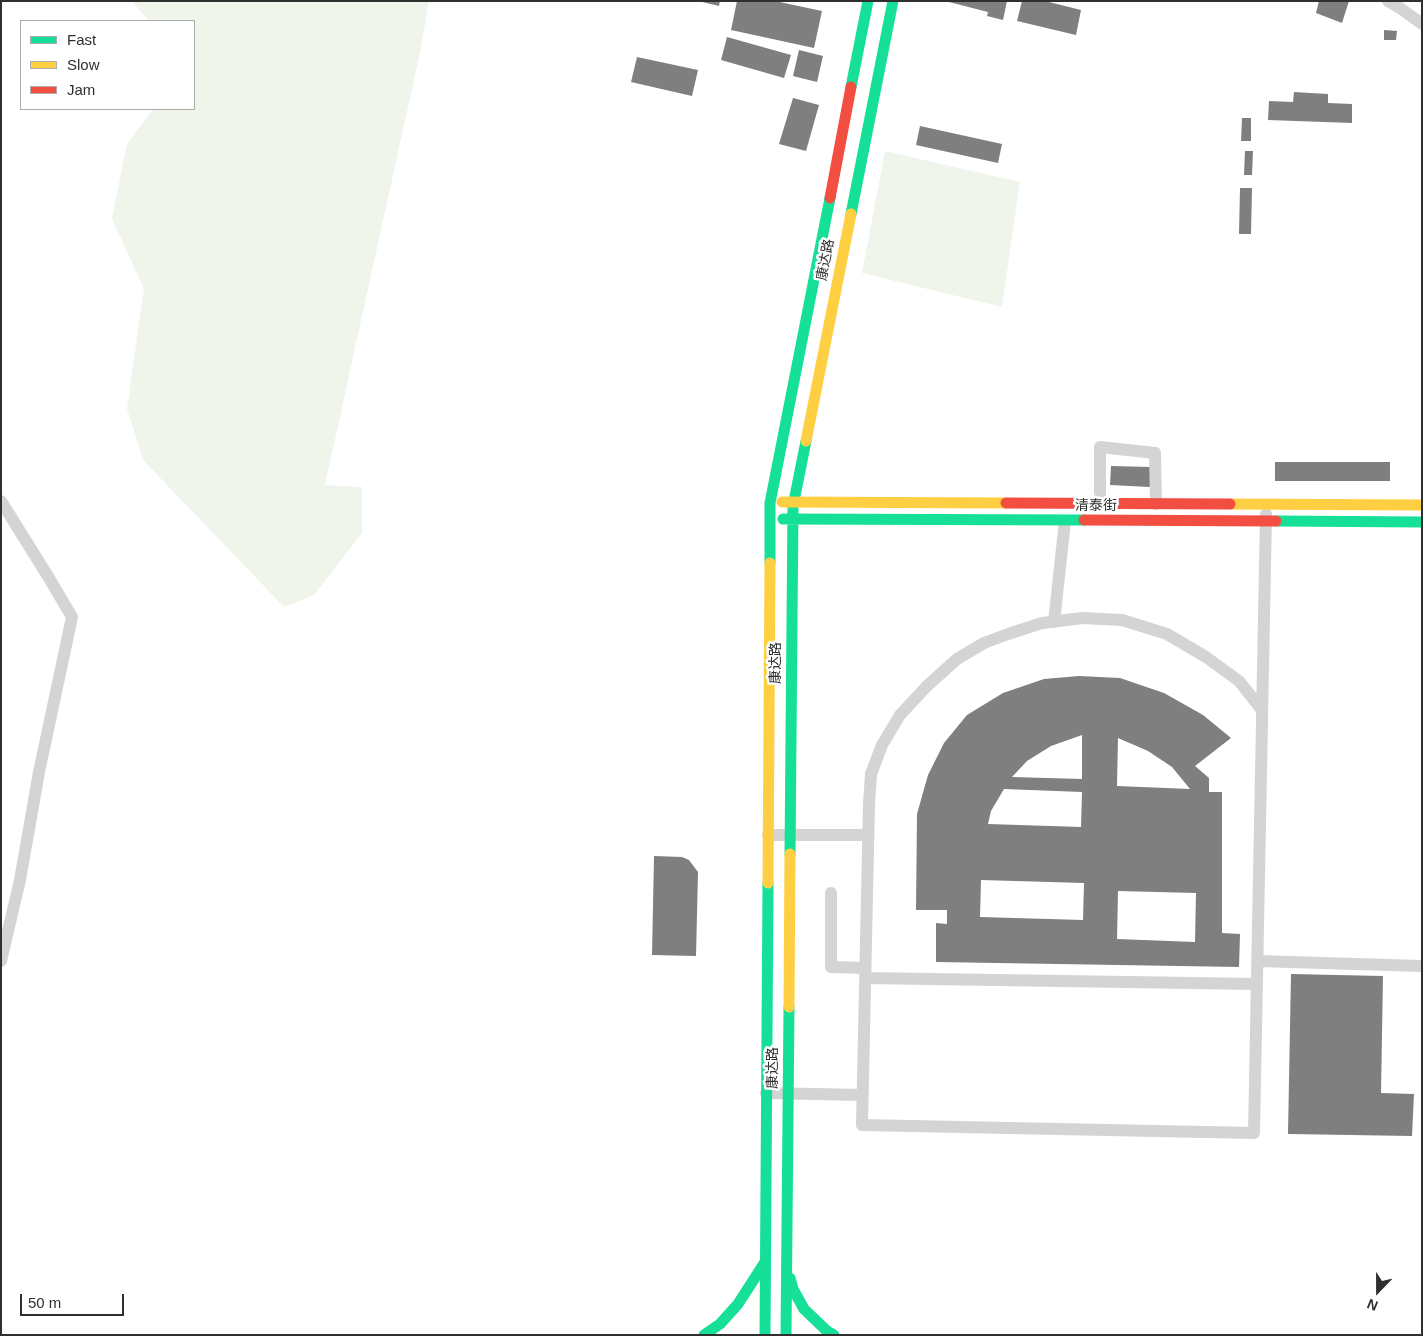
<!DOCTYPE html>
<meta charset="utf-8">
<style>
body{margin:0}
#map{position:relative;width:1423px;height:1336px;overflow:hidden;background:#fff;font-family:Helvetica,sans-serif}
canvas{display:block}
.frame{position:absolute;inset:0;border:2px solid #2f2f2f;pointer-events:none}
.legend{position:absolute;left:20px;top:20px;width:175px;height:90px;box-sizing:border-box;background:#fff;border:1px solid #acacac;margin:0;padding:6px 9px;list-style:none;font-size:15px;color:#2f2f2f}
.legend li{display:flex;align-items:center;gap:10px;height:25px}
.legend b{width:25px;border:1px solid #acacac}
.north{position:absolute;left:1353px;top:1266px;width:50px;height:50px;-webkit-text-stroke:4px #fff;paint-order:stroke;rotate:202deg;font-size:14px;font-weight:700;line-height:20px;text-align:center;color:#2f2f2f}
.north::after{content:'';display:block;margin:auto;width:18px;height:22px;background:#2f2f2f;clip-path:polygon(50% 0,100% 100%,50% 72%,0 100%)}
.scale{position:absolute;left:20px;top:1294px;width:104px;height:22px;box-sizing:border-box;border:2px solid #2f2f2f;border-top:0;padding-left:6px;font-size:15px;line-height:18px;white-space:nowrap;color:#2f2f2f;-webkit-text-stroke:4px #fff;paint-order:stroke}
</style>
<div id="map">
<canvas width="1423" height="1336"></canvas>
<div class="frame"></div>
<ul class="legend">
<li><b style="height:6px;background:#16e098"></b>Fast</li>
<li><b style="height:6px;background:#ffcf43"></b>Slow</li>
<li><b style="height:6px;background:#f24e42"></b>Jam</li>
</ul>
<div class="north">N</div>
<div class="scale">50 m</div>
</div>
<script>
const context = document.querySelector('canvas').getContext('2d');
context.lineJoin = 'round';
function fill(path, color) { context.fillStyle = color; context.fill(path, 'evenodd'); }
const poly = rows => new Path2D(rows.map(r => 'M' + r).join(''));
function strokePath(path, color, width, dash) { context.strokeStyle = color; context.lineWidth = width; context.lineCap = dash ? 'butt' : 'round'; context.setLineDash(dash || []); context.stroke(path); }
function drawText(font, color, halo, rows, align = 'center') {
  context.font = font + ' Helvetica,"Noto Sans SC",sans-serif'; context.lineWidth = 5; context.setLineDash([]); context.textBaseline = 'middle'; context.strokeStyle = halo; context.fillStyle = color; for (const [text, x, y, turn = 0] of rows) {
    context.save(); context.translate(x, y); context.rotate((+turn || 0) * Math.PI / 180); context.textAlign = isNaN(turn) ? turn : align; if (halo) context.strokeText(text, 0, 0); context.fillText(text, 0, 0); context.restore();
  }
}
const green = poly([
 [132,1,429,1,422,43,325,485,362,487,362,533,314,595,284,607,143,460,127,409,144,289,112,219,127,144,153,109,194,109,194,21,149,21],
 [885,151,1020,182,1002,307,862,273]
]);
const building = poly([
 [698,1,720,1,719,6],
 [737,1,775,1,822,11,814,48,731,30],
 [945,1,1007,1,1003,20,987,16,988,12],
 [1022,1,1045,1,1081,10,1076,35,1017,21],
 [1319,1,1349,1,1342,23,1316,13],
 [1384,30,1397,31,1396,40,1384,40],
 [727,37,791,55,784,78,721,60],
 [799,50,823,56,817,82,793,76],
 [637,57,698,70,692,96,631,82],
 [1294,92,1328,94,1328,103,1352,104,1352,123,1268,120,1269,101,1293,102],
 [793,98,819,105,806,151,779,144],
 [1242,118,1251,118,1251,141,1241,141],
 [920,126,1002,144,998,163,916,145],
 [1245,151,1253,151,1252,175,1244,175],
 [1240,188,1252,188,1251,234,1239,234],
 [1275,462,1390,462,1390,481,1275,481],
 [1111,466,1151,467,1150,487,1110,485],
 [1079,676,1120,678,1164,693,1203,715,1231,738,1195,766,1209,778,1209,792,1222,792,1222,933,1240,934,1239,967,936,962,936,923,947,924,947,910,916,910,917,814,928,775,944,743,967,715,1003,693,1044,679],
 [1082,735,1082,779,1012,777,1027,761,1051,746],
 [1118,738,1148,751,1172,767,1190,789,1117,786],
 [1004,789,1082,792,1081,827,988,824,991,811],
 [981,880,1084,883,1083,920,980,917],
 [1118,891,1196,893,1195,942,1117,939],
 [654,856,682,857,689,860,698,872,696,956,652,955],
 [1291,974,1383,976,1381,1093,1414,1094,1412,1136,1288,1134]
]);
const street = poly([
 [1388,1,1400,8,1422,24],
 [1,501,49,578,72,617,39,772,20,880,1,961],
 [1100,503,1100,447,1155,453,1156,504],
 [1054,622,1065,521],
 [1262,710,1239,681,1206,657,1167,634,1122,620,1082,618,1042,623,1008,634,984,643,957,659,927,686,900,715,882,745,871,774,869,804,862,1125,1254,1133,1266,514],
 [768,835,868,835],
 [831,893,831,967,865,968],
 [1257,961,1422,966],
 [865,978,1257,984],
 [766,1093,863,1095]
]);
const fast = poly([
 [851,87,868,1],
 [851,214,893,1],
 [783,519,1084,520],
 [1276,521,1422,522],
 [770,563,770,503,830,198],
 [790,854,793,506,806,441],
 [790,1278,793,1289,804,1309,827,1331,834,1335],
 [704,1335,720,1324,738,1304,765,1262],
 [765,1335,768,883],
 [786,1335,789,1007]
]);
const slow = poly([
 [806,441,851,214],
 [782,502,1006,503],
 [1230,504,1422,505],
 [768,883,770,563],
 [789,1007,790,854]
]);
const jam = poly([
 [830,198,851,87],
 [1006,503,1230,504],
 [1084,520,1276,521]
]);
const streetNames = [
 ["康达路",826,260,-79],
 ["清泰街",1096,506],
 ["康达路",776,663,-90],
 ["康达路",773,1068,-90]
];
fill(green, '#f0f5ec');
fill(building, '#7f7f7f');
strokePath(street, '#d4d4d4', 12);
strokePath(fast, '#16e098', 11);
strokePath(slow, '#ffcf43', 11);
strokePath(jam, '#f24e42', 11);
drawText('14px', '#2f2f2f', '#fff', streetNames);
</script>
